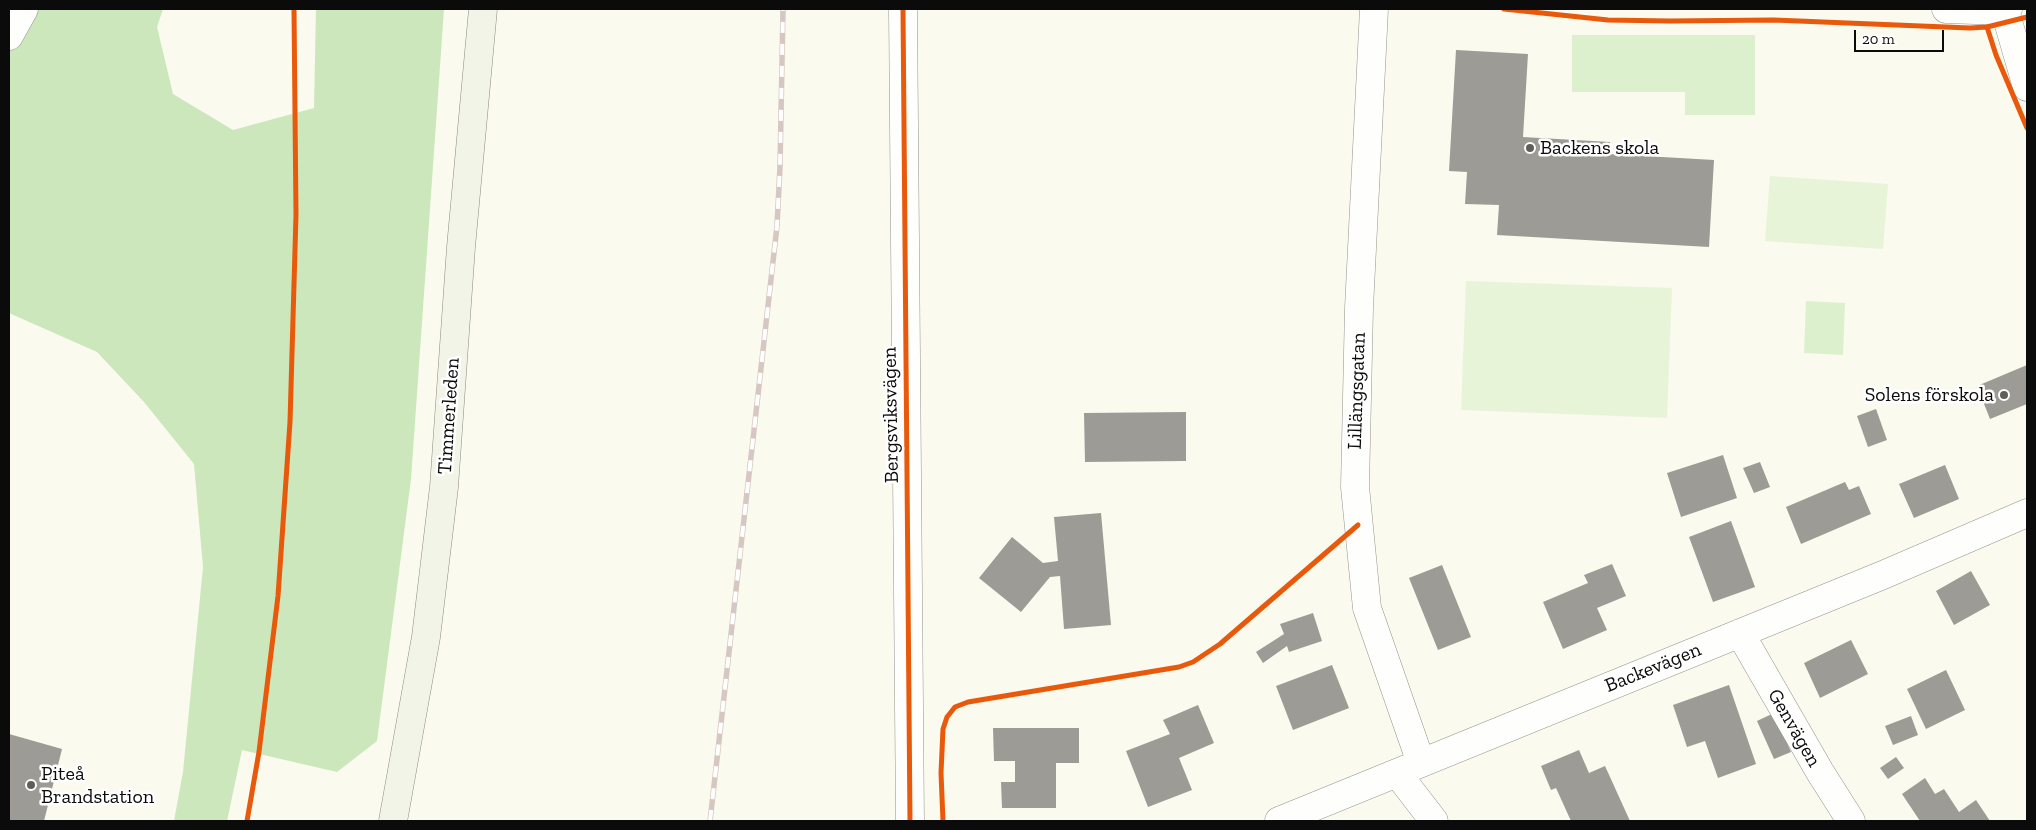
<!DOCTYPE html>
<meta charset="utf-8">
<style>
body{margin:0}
#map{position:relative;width:2036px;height:830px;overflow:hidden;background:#fafaee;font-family:"Zilla Slab",serif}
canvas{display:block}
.frame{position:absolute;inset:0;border:10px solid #0b0b0b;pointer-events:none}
.scale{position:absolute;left:1854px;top:30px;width:90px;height:22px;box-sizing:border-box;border:2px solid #0b0b0b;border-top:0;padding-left:6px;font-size:15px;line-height:18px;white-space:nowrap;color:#0b0b0b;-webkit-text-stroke:4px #fff;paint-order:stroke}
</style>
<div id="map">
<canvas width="2036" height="830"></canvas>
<div class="frame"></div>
<div class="scale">20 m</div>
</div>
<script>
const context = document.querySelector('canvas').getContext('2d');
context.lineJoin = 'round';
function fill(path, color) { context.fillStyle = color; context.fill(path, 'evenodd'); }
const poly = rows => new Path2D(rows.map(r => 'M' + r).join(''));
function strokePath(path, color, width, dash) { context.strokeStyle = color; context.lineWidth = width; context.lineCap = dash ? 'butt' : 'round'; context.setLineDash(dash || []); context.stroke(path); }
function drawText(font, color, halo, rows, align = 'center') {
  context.font = font + ' "Zilla Slab",serif'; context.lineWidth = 5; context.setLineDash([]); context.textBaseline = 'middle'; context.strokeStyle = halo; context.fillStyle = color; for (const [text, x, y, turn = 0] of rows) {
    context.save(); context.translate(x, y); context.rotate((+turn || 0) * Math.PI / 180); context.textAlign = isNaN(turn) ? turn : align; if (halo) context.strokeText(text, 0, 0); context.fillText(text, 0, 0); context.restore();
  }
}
const green = poly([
 [1572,35,1755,35,1755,115,1685,115,1685,92,1572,92],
 [1806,301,1845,303,1843,355,1804,353]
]);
const forest = poly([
 [9,9,163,9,157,27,173,94,233,130,314,108,316,9,444,9,411,479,377,741,337,772,242,750,227,821,174,821,183,772,203,567,194,464,144,402,97,352,9,313]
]);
const pitch = poly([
 [1770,176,1888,184,1883,249,1765,241],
 [1466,281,1672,288,1667,418,1461,410]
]);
const building = poly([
 [1456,50,1528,54,1523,137,1610,142,1610,154,1714,160,1709,247,1497,235,1499,205,1465,204,1467,172,1449,171],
 [2027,365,2027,404,1990,419,1977,386],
 [1876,409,1887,440,1868,447,1857,416],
 [1186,412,1186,461,1085,462,1084,413],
 [1723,455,1737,498,1681,517,1667,473],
 [1760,462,1770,487,1754,493,1743,468],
 [1945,465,1959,499,1914,518,1899,484],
 [1845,482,1849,490,1859,486,1871,514,1801,544,1786,507],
 [1101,513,1111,625,1064,629,1060,576,1050,577,1021,612,979,578,1012,537,1043,563,1058,561,1054,517],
 [1731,521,1755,587,1713,602,1689,537],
 [1612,564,1626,596,1597,608,1607,630,1563,649,1543,602,1588,583,1584,575],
 [1442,565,1471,637,1438,650,1409,578],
 [1971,571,1990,605,1954,625,1936,591],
 [1313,613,1322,641,1289,652,1287,646,1263,663,1256,652,1284,634,1280,624],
 [1851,640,1868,674,1820,698,1804,663],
 [1332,665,1349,708,1293,730,1276,686],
 [1946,670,1965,710,1926,729,1907,689],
 [1729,685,1756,764,1718,778,1705,741,1687,747,1673,705],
 [1198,705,1214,743,1179,758,1192,790,1148,807,1126,751,1170,734,1163,720],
 [1774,713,1791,752,1774,759,1757,721],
 [1911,716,1918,735,1893,745,1885,726],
 [993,728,1079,728,1079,763,1056,763,1056,808,1002,808,1001,782,1015,782,1015,761,994,761],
 [9,734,62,749,44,821,9,821],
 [1579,750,1589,773,1605,766,1630,821,1571,821,1556,788,1551,790,1541,766],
 [1896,757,1904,768,1888,779,1880,768],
 [1925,778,1935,794,1944,789,1959,812,1976,800,1990,821,1920,821,1902,794]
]);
const street = poly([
 [903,9,910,821],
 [1374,9,1359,308,1355,487,1367,608,1421,763],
 [1946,9,2005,11,2008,9],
 [2005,11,2027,87],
 [9,36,24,9],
 [1740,633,1820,772,1851,821],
 [1397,773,1434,821],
 [1279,821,1883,575,2027,513]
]);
const secondary = poly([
 [393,821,426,637,444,487,461,247,483,9]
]);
const rail = poly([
 [710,821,777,226,780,167,783,9]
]);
const cycleway = poly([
 [903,9,910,821],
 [1504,9,1608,20,1670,21,1774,20,1970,28,1987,27,2027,17],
 [1987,27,1996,55,2027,128],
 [247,821,259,752,278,596,290,422,296,215,294,9],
 [943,821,941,773,943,729,947,717,955,707,968,702,1179,667,1193,662,1220,644,1358,525]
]);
const markers = [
 [1530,148,5,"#5f5f5a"],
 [2004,395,5,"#5f5f5a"],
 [31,785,5,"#5f5f5a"]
];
const poiNames = [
 ["Backens skola",1540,148],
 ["Solens förskola",1994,395,"right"],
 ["Piteå",41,774],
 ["Brandstation",41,797]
];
const streetNames = [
 ["Lillängsgatan",1357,391,-88],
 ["Bergsviksvägen",891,415,-91],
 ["Timmerleden",449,416,-86],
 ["Backevägen",1653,668,-22],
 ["Genvägen",1794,728,60]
];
fill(green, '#ddf0ce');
fill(forest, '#cce7bc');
fill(pitch, '#e8f4d8');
fill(building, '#9c9b95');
strokePath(street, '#93938d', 29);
strokePath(secondary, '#898984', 29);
strokePath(street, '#fefefc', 28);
strokePath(secondary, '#f3f4e8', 28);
strokePath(rail, '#d6c7c3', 5.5);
strokePath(rail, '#fff', 4, [11]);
strokePath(cycleway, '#e8590c', 5);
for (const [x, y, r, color] of markers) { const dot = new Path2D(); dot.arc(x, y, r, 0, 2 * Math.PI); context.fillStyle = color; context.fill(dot); strokePath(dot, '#fff', 2); }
drawText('20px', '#0b0b0b', '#fff', poiNames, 'left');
drawText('20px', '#0b0b0b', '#fff', streetNames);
</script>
